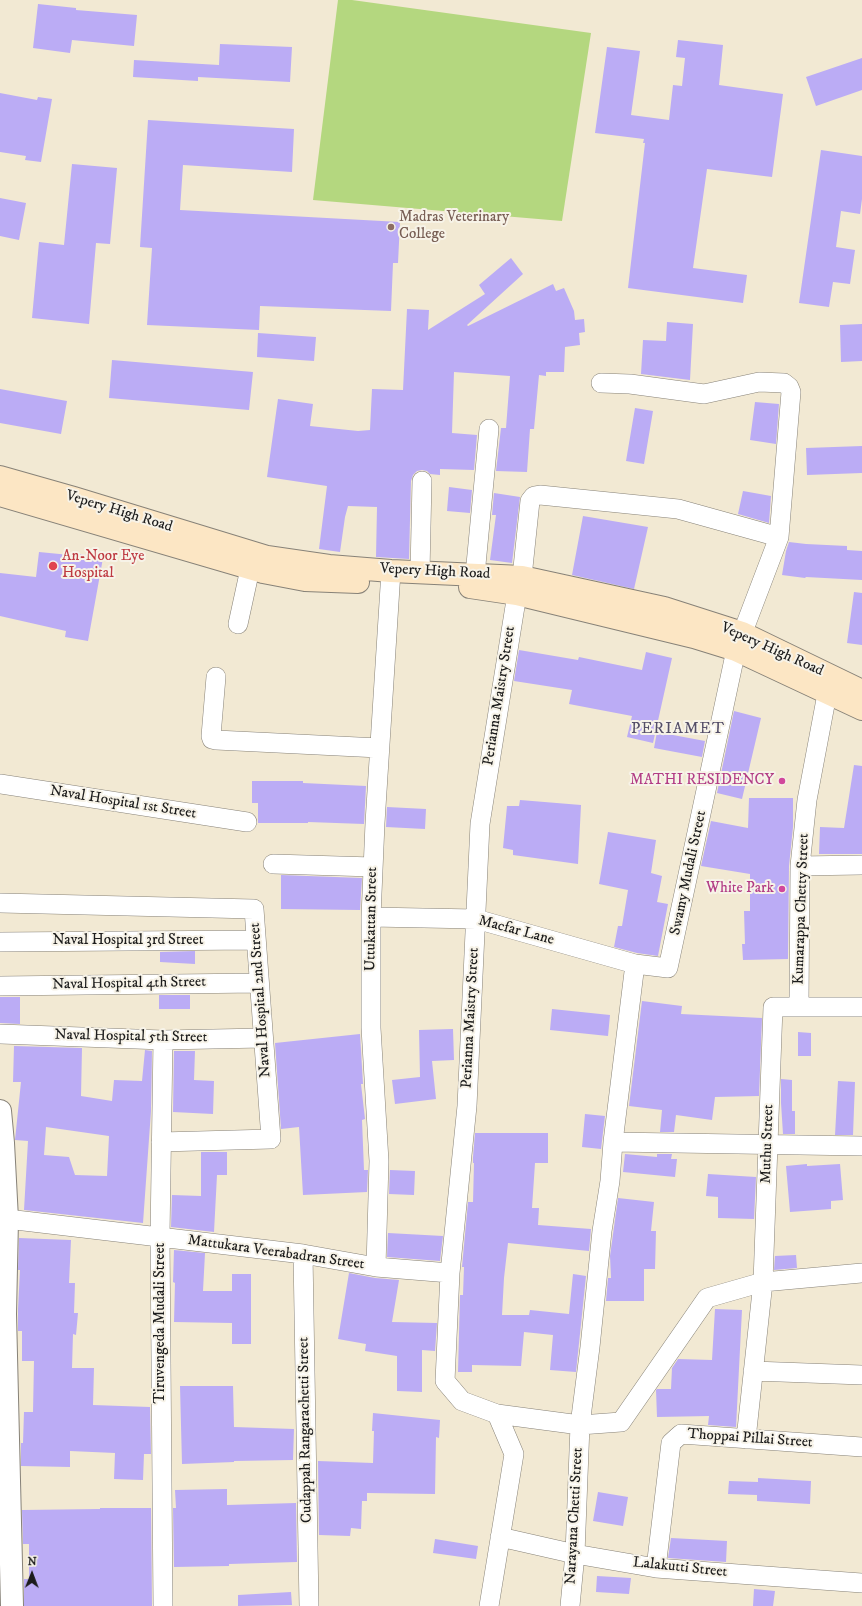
<!DOCTYPE html>
<style>
body{margin:0}
#map{position:relative;width:862px;height:1606px;overflow:hidden;background:#f2e9d3;font-family:"IM FELL DW Pica",serif}
canvas{display:block}
.north{position:absolute;left:12px;top:1554px;width:40px;height:40px;-webkit-text-stroke:3px #f7f3e8;paint-order:stroke;rotate:1deg;font-size:11px;font-weight:700;line-height:16px;text-align:center;color:#1c1c1c}
.north::after{content:'';display:block;margin:auto;width:14px;height:18px;background:#1c1c1c;clip-path:polygon(50% 0,100% 100%,50% 72%,0 100%)}
</style>
<div id="map">
<canvas width="862" height="1606"></canvas>
<div class="north">N</div>
</div>
<script>
const context = document.querySelector('canvas').getContext('2d');
context.lineJoin = 'round';
function fill(path, color) { context.fillStyle = color; context.fill(path, 'evenodd'); }
const poly = rows => new Path2D(rows.map(r => 'M' + r).join(''));
function strokePath(path, color, width, dash) { context.strokeStyle = color; context.lineWidth = width; context.lineCap = dash ? 'butt' : 'round'; context.setLineDash(dash || []); context.stroke(path); }
function drawText(font, color, halo, rows, align = 'center') {
  context.font = font + ' "IM FELL DW Pica",serif'; context.lineWidth = 4; context.setLineDash([]); context.textBaseline = 'middle'; context.strokeStyle = halo; context.fillStyle = color; for (const [text, x, y, turn = 0] of rows) {
    context.save(); context.translate(x, y); context.rotate((+turn || 0) * Math.PI / 180); context.textAlign = isNaN(turn) ? turn : align; if (halo) context.strokeText(text, 0, 0); context.fillText(text, 0, 0); context.restore();
  }
}
const green = poly([
 [338,0,352,0,591,33,562,221,313,200]
]);
const building = poly([
 [38,4,76,8,76,10,137,15,134,46,72,40,70,53,33,48],
 [678,40,723,45,719,85,783,94,772,177,707,169,693,268,747,275,743,303,628,288,645,143,643,143,644,139,595,133,607,47,640,51,631,115,669,120,673,85,682,86,685,58,676,57],
 [220,44,292,47,290,82,198,77,198,81,133,77,134,60,219,65],
 [862,58,862,90,816,106,806,77],
 [0,93,37,100,38,97,52,99,41,162,25,160,26,156,0,152],
 [148,120,294,129,292,172,183,165,180,210,400,222,398,263,393,263,391,311,260,306,259,330,147,325,152,248,140,247],
 [821,150,862,156,862,199,860,214,841,211,836,247,855,250,850,284,833,282,829,307,799,303],
 [72,164,117,168,110,244,96,243,89,324,32,318,39,242,64,245],
 [0,198,26,203,19,240,0,236],
 [511,258,523,274,467,325,468,326,553,284,556,291,564,288,574,311,575,320,584,319,585,332,579,333,580,345,565,347,564,372,546,372,546,376,539,375,534,429,530,429,527,472,496,471,501,428,506,428,510,376,454,372,452,433,477,435,474,470,440,469,440,475,430,474,427,471,422,470,417,471,413,475,411,481,409,559,376,557,377,507,348,506,345,517,340,552,319,549,327,486,267,477,278,399,313,404,310,426,358,431,370,430,372,389,403,390,407,309,429,310,428,330,485,294,479,285],
 [667,322,693,324,690,380,641,374,643,340,666,341],
 [862,324,862,361,841,362,840,325],
 [258,333,316,337,314,361,257,357],
 [112,360,253,372,249,410,109,398],
 [0,389,67,401,61,434,0,423],
 [755,402,779,404,776,444,750,440],
 [635,408,653,411,644,464,626,461],
 [862,446,862,473,807,475,806,448],
 [449,487,472,490,470,513,447,511],
 [743,491,771,496,769,523,738,514],
 [494,493,520,497,512,563,490,560,496,515,492,515],
 [583,516,648,527,634,589,572,575],
 [789,542,806,544,847,546,847,550,862,551,862,580,806,577,805,578,782,575,786,551],
 [39,552,80,556,80,554,103,558,88,641,65,637,66,631,0,616,0,573,36,577],
 [854,592,862,593,862,645,847,643],
 [519,650,578,660,579,657,642,670,646,652,672,658,653,743,627,737,632,716,569,704,572,690,514,681],
 [734,711,761,718,742,799,717,793],
 [657,732,705,741,702,757,654,748],
 [854,765,862,766,862,854,819,854,820,827,844,828],
 [252,781,303,781,303,783,366,786,364,824,308,822,308,823,258,823,258,803,252,803],
 [749,798,793,798,793,827,789,866,788,959,743,960,742,944,745,944,744,911,750,911,750,874,701,866,711,821,748,828],
 [520,800,581,805,578,864,513,855,513,850,503,848,507,806,519,806],
 [387,807,426,809,425,829,386,827],
 [608,832,656,840,651,873,662,876,657,902,668,904,658,956,637,953,614,947,618,926,622,926,628,890,599,884],
 [281,875,362,878,360,910,281,909],
 [195,951,195,964,160,962,160,952],
 [159,995,190,995,190,1009,159,1009],
 [0,997,20,997,20,1024,0,1023],
 [642,1001,682,1006,681,1014,762,1018,759,1096,715,1097,712,1120,676,1115,674,1132,660,1132,662,1110,629,1106],
 [552,1009,610,1015,608,1036,550,1030],
 [453,1029,454,1060,432,1061,436,1099,395,1104,392,1080,420,1077,419,1030],
 [798,1032,811,1033,811,1056,798,1056],
 [360,1034,363,1084,361,1084,365,1119,362,1120,364,1170,368,1170,367,1192,303,1195,299,1127,281,1129,275,1043],
 [14,1046,82,1048,81,1096,112,1101,114,1080,142,1081,145,1050,152,1051,151,1111,143,1223,24,1210,28,1141,15,1140,21,1082,13,1082],
 [46,1127,109,1136,107,1176,75,1175,69,1157,44,1155],
 [174,1051,195,1051,194,1080,214,1081,213,1114,173,1112],
 [781,1079,792,1080,792,1111,795,1111,795,1134,783,1134,781,1103],
 [838,1081,855,1082,853,1135,835,1135],
 [585,1114,605,1116,601,1149,582,1147],
 [475,1133,548,1133,548,1163,535,1163,532,1208,539,1208,538,1225,591,1229,589,1251,508,1243,504,1278,502,1315,529,1315,530,1310,569,1314,573,1274,586,1276,576,1372,550,1370,553,1335,524,1332,521,1366,472,1365,472,1372,458,1372,460,1295,463,1295,464,1267,462,1267,468,1202,473,1202,474,1163,473,1163,473,1157],
 [201,1152,227,1152,227,1175,217,1175,214,1232,171,1227,172,1195,201,1196],
 [625,1154,657,1157,657,1154,672,1154,671,1159,677,1159,675,1177,623,1172],
 [807,1164,807,1166,840,1164,843,1200,831,1201,831,1209,790,1212,786,1166],
 [390,1170,415,1171,414,1195,389,1194],
 [708,1174,756,1177,754,1219,718,1218,718,1197,706,1196],
 [618,1198,654,1202,651,1231,656,1231,655,1269,644,1269,644,1301,606,1301,608,1278,611,1278,610,1256],
 [388,1233,443,1236,440,1261,387,1257],
 [19,1238,71,1240,69,1283,75,1283,74,1313,78,1313,76,1335,73,1334,72,1368,94,1368,93,1405,150,1407,151,1454,144,1454,143,1480,114,1479,115,1453,70,1451,70,1467,21,1466,21,1443,23,1443,24,1412,33,1412,34,1361,22,1361,22,1331,18,1331,18,1309,20,1270,18,1270],
 [174,1250,205,1253,203,1291,232,1291,232,1274,251,1274,251,1344,232,1344,232,1323,174,1322,175,1283,173,1282],
 [796,1255,797,1268,774,1270,775,1256],
 [349,1273,375,1278,399,1280,392,1322,437,1323,435,1351,422,1350,422,1392,397,1391,397,1356,365,1351,366,1344,338,1339],
 [715,1309,742,1310,736,1427,708,1425,709,1416,657,1417,656,1390,657,1389,671,1389,672,1368,678,1359,712,1360],
 [180,1386,233,1386,234,1427,294,1429,293,1460,234,1461,234,1462,182,1464],
 [373,1413,440,1420,439,1438,436,1437,435,1494,367,1493,367,1501,362,1501,361,1529,351,1528,350,1536,319,1535,318,1461,373,1463,374,1431,372,1431],
 [758,1478,811,1481,810,1504,757,1501,757,1495,728,1494,729,1481,758,1482],
 [227,1489,227,1505,296,1503,297,1562,229,1564,229,1566,174,1567,173,1508,176,1508,175,1490],
 [598,1492,628,1497,623,1526,593,1521],
 [100,1508,151,1508,152,1606,24,1606,24,1579,29,1579,29,1544,23,1544,22,1510,100,1509],
 [671,1538,727,1541,726,1562,668,1558],
 [435,1539,478,1546,476,1559,433,1553],
 [597,1576,631,1578,629,1594,596,1592],
 [754,1589,775,1591,773,1606,753,1606],
 [291,1592,292,1605,238,1606,238,1595]
]);
const minor = poly([
 [779,537,678,509,540,495,534,496,530,501,522,577,517,594,480,824,467,1106,450,1273,445,1381,462,1401,497,1414,580,1425,621,1422,707,1298,763,1282,862,1273],
 [420,572,422,481],
 [475,575,489,429],
 [238,624,250,569],
 [216,677,211,736,212,739,216,740,379,748],
 [0,784,247,822],
 [273,864,373,867],
 [800,866,862,865],
 [0,903,254,909,271,1139,161,1142],
 [371,917,476,919,635,964,668,968,736,650,779,537,791,392,789,387,784,383,759,382,704,394,630,384,601,383],
 [0,942,256,940],
 [0,986,259,983],
 [799,1006,800,866,807,800,827,694],
 [0,1034,163,1040,263,1038],
 [613,1142,862,1146],
 [7,1219,303,1254,376,1267,450,1273],
 [303,1254,309,1606],
 [376,1267,379,1161,371,1028,371,917,375,823,391,571],
 [753,1371,862,1375],
 [746,1439,763,1282,773,1007,862,1007],
 [500,1537,575,1554,656,1568,862,1583],
 [656,1568,671,1443,681,1434,862,1447],
 [163,1606,160,1236,163,1040],
 [489,1606,514,1454,497,1414],
 [570,1606,575,1554,580,1425,590,1347,602,1231,610,1181,613,1142,635,964]
]);
const tertiary = poly([
 [0,1111,3,1143,7,1219,5,1314,12,1606]
]);
const secondary = poly([
 [0,477,74,498,267,557,329,566,391,571,522,577,664,608,742,633,862,691],
 [0,495,263,572,305,580,358,582],
 [470,587,517,594,694,637,736,650,862,709]
]);
const markers = [
 [391,227,4,"#8d6e63"],
 [53,566,5,"#e0444e"],
 [782,781,4,"#d1479c"],
 [782,889,4,"#d1479c"]
];
const educationNames = [
 ["Madras Veterinary",399,218],
 ["College",399,235]
];
const streetNames = [
 ["Vepery High Road",119,512,17],
 ["Vepery High Road",435,572,3],
 ["Vepery High Road",772,650,24],
 ["Perianna Maistry Street",500,696,-81],
 ["Naval Hospital 1st Street",123,803,9],
 ["Swamy Mudali Street",689,873,-78],
 ["Kumarappa Chetty Street",802,909,-88],
 ["Uttukattan Street",372,919,-89],
 ["Macfar Lane",516,931,15],
 ["Naval Hospital 3rd Street",128,941],
 ["Naval Hospital 4th Street",129,984,-1],
 ["Naval Hospital 2nd Street",261,1000,-94],
 ["Perianna Maistry Street",471,1018,-87],
 ["Naval Hospital 5th Street",131,1037,1],
 ["Muthu Street",768,1144,-88],
 ["Mattukara Veerabadran Street",276,1253,8],
 ["Tiruvengeda Mudali Street",161,1323,-90],
 ["Cudappah Rangarachetti Street",306,1430,-91],
 ["Thoppai Pillai Street",750,1439,4],
 ["Narayana Chetti Street",575,1516,-87],
 ["Lalakutti Street",680,1568,6]
];
const healthNames = [
 ["An-Noor Eye",62,557],
 ["Hospital",62,574]
];
const hotelNames = [
 ["MATHI RESIDENCY",774,781],
 ["White Park",774,889]
];
const neighbourhoodNames = [
 ["PERIAMET",678,730]
];
fill(green, '#b4d77f');
fill(building, '#bbacf5');
strokePath(minor, '#878278', 20);
strokePath(tertiary, '#878278', 24);
strokePath(secondary, '#878278', 24);
strokePath(minor, '#fff', 19);
strokePath(tertiary, '#fff', 22);
strokePath(secondary, '#fce6c4', 22);
for (const [x, y, r, color] of markers) { const dot = new Path2D(); dot.arc(x, y, r, 0, 2 * Math.PI); context.fillStyle = color; context.fill(dot); strokePath(dot, '#f7f3e8', 1.5); }
drawText('15px', '#785e54', '#f7f3e8', educationNames, 'left');
drawText('15px', '#1c1c1c', '#f7f3e8', streetNames);
drawText('15px', '#be3a42', '#f7f3e8', healthNames, 'left');
drawText('15px', '#b23c85', '#f7f3e8', hotelNames, 'right');
context.letterSpacing = '1px';
drawText('16px', '#544e68', '#f7f3e8', neighbourhoodNames);
context.letterSpacing = '0px';
</script>
